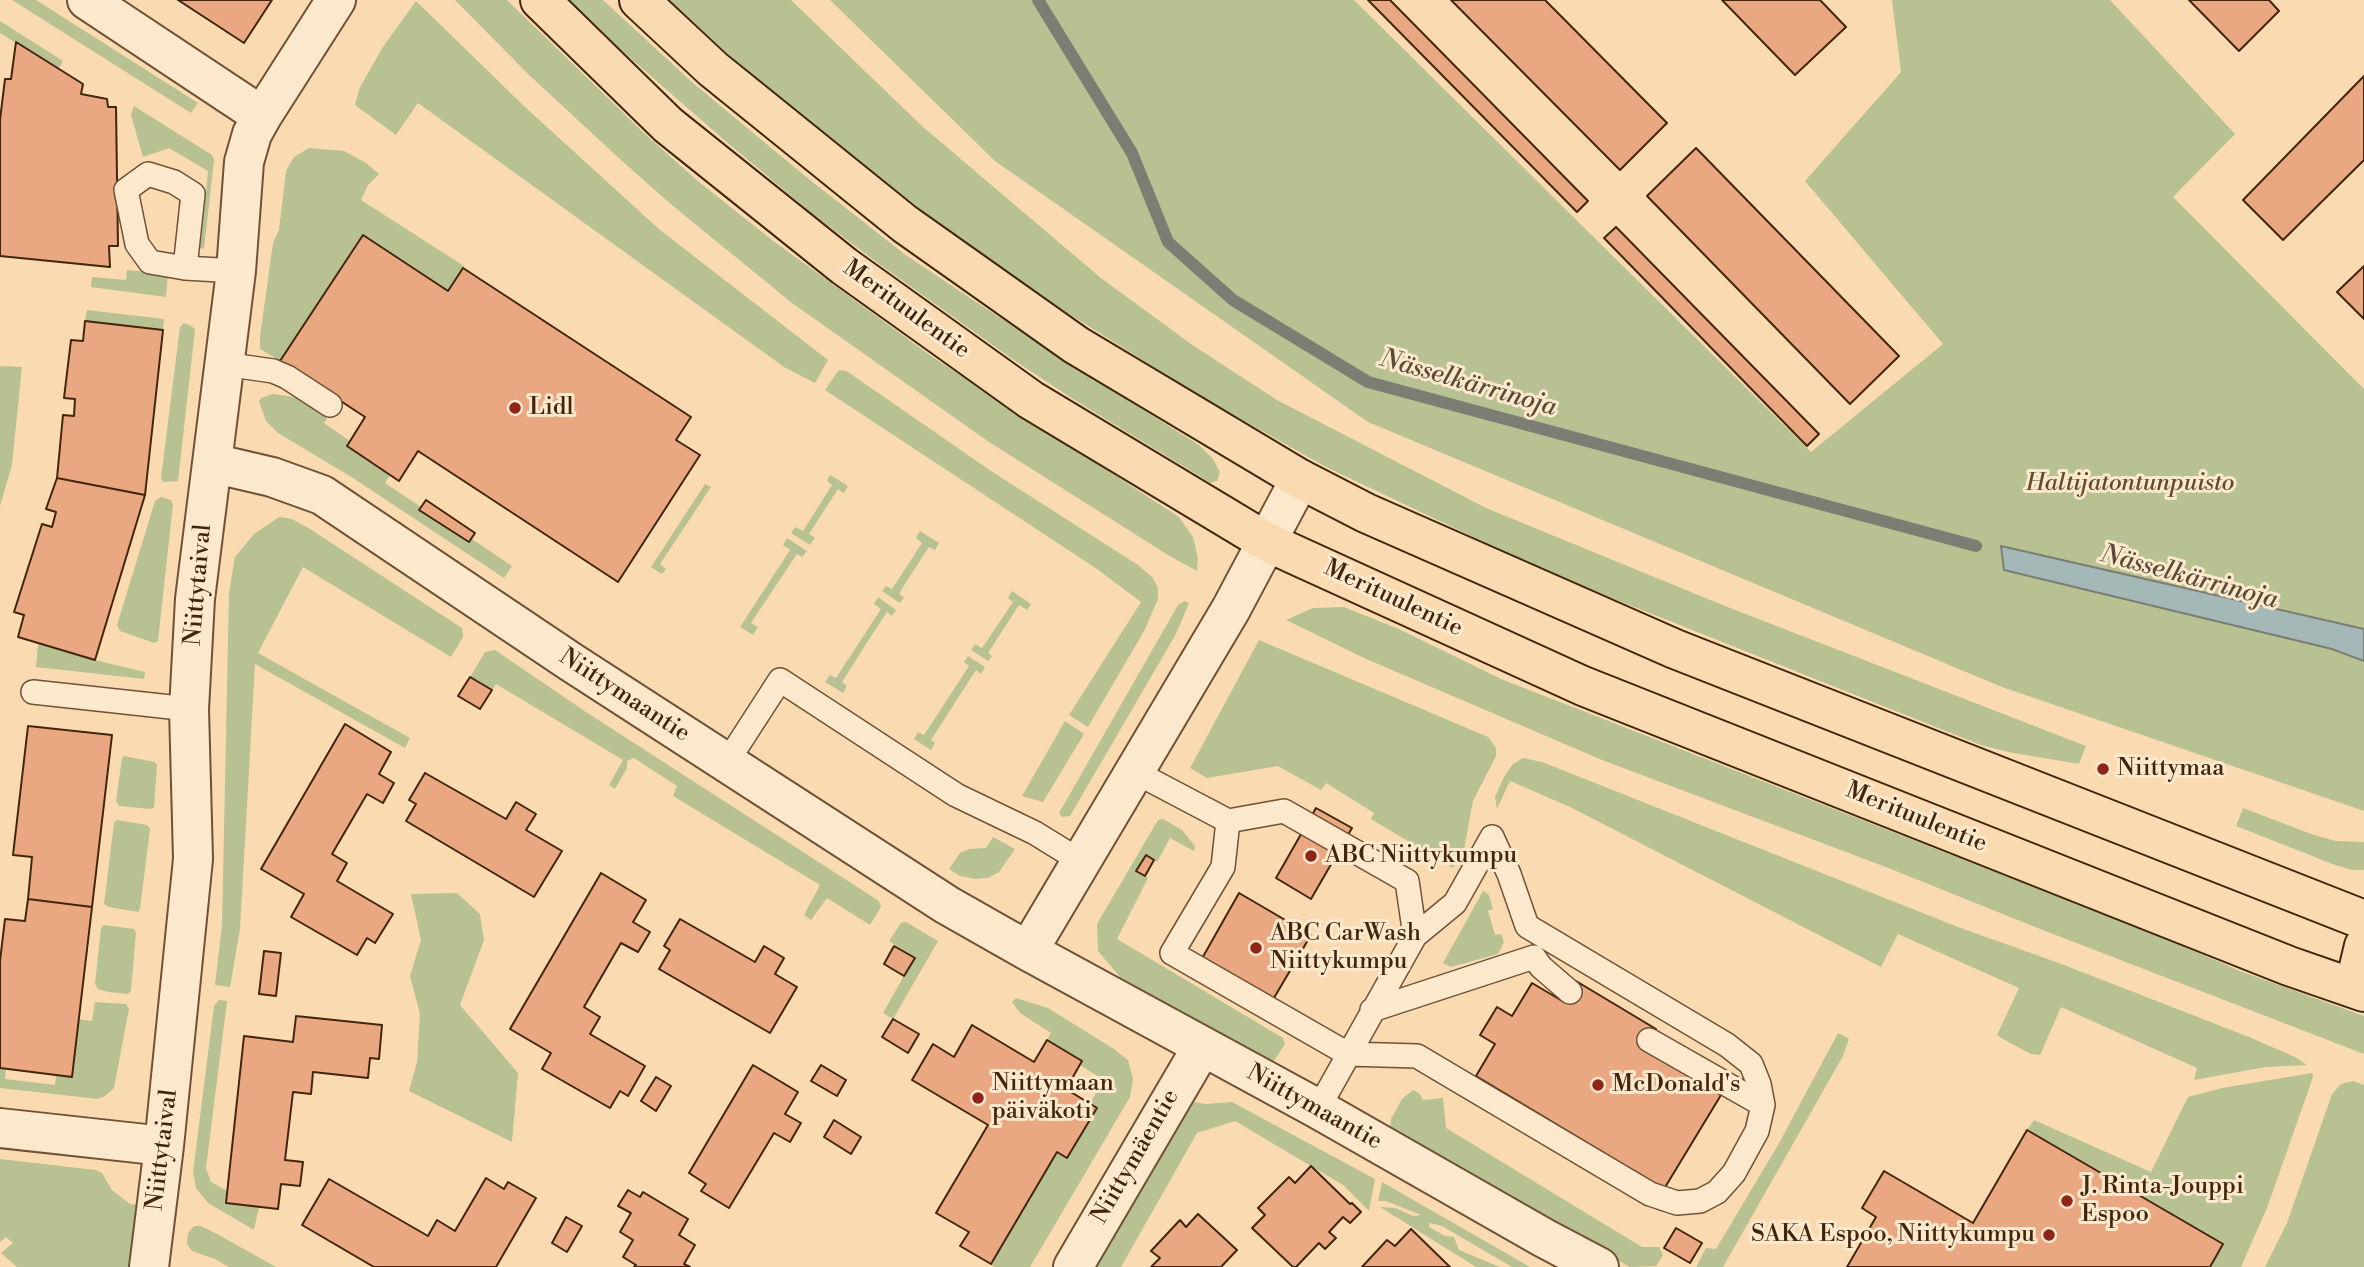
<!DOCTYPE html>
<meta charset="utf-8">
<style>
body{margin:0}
canvas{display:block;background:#fadbb1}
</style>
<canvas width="2364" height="1267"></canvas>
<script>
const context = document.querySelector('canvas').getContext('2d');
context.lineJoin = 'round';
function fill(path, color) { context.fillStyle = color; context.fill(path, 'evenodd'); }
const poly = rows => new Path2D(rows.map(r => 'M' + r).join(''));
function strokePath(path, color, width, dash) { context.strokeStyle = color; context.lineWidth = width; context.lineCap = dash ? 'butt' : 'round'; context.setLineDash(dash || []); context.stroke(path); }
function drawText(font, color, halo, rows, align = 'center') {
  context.font = font + ' "Libre Bodoni",serif'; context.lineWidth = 6; context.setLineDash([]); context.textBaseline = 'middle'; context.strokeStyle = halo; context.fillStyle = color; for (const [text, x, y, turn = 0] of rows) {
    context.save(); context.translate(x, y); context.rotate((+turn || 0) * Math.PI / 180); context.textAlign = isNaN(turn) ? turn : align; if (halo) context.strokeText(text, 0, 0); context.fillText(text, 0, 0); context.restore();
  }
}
const green = poly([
 [12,0,36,0,198,103,191,113],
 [455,0,507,0,646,135,699,182,772,240,934,358,1179,517,1193,537,1198,558,1197,571,1168,555,989,442,792,303,673,206,621,160,528,74],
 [567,0,603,0,693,83,805,176,907,256,1059,357,1199,445,1213,459,1220,472,1217,481,1211,483,1081,404,1015,361,879,264,814,215,723,139,597,29],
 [670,0,791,0,923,127,1101,278,1191,344,1277,400,1486,508,1725,606,2086,746,2079,764,2008,752,1981,745,1549,573,1326,467,1200,396,1034,292,948,230,837,145,728,54],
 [830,0,1354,0,1811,452,1943,344,1805,181,1901,72,1892,0,2110,0,2235,134,2173,197,2364,389,2364,811,2002,687,1368,422,995,161],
 [416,1,525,107,660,230,828,360,815,383,784,367,418,103,396,135,355,105,360,87,383,47],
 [0,21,63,61,58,69,0,33],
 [134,106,212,155,214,160,204,249,200,248,208,171,169,148,143,157,131,115],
 [309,148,344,151,366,163,379,174,368,185,361,200,464,266,448,291,363,235,280,361,260,349,260,336,273,243,279,230,286,171,294,157],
 [127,270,168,274,166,297,91,287,92,277,126,280],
 [87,310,164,319,163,330,85,321],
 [184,323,193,327,195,330,178,481,163,482,161,478,180,327],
 [0,366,22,367,12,465,0,506],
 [842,370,848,372,991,471,1138,565,1153,578,1158,588,1158,599,1144,631,1088,727,1069,715,1141,602,1097,569,825,390,838,371],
 [273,394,295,397,327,418,324,423,350,441,347,446,390,475,385,483,421,507,419,510,469,542,472,539,512,566,504,578,353,478,278,433,266,421,259,401,261,398],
 [830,475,848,486,844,493,838,489,809,534,815,538,810,545,791,533,795,527,803,531,832,485,827,481],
 [705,484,711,487,660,564,666,569,662,574,651,567],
 [161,497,171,500,173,504,158,641,154,643,120,631,117,625,155,501],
 [279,517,292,519,310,529,462,628,463,637,451,657,303,567,258,653,410,738,405,748,255,664,240,929,230,987,215,985,222,925,229,593,235,557,254,534],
 [920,531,939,543,935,550,929,547,908,579,899,594,904,597,900,603,882,591,886,586,892,589,922,543,916,538],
 [787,538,807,551,802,557,797,554,751,623,758,627,753,635,740,627,790,550,783,545],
 [1012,591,1031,604,1027,610,1019,605,988,653,992,656,988,661,971,650,975,644,982,648,1013,602,1008,598],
 [878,597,896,610,892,616,887,612,868,641,842,682,847,686,843,693,825,682,830,675,836,678,881,609,874,604],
 [1185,601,1189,603,1176,634,1070,816,1062,817,1059,813,1178,605],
 [1344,607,1401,630,1501,679,2164,938,2240,971,2364,1016,2364,1054,2035,927,1891,869,1602,760,1364,658,1286,620,1313,608],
 [1259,640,1488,737,1496,748,1496,756,1473,801,1464,849,1453,868,1371,819,1374,813,1326,783,1321,790,1278,766,1207,778,1190,768],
 [38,643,95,660,145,672,144,679,36,667],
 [495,650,586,712,879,901,881,907,870,925,827,898,811,920,804,915,820,885,673,796,677,786,634,758,627,761,627,768,615,789,609,785,623,760,496,684,492,690,470,677,485,652],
 [968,656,985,667,981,674,976,670,931,740,935,743,931,750,914,739,918,732,924,735,969,666,964,662],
 [1065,721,1084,734,1043,802,1022,796],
 [124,756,155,762,157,765,154,808,150,809,119,806,116,801,122,758],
 [1523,758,1542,762,1958,927,2059,963,2249,1037,2295,1057,2307,1065,2266,1067,2194,1080,2197,1068,2061,1007,2040,1055,2031,1054,2001,1038,1997,1035,2019,988,1898,934,1881,967,1570,807,1510,781,1497,809,1495,797,1504,777,1512,765],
 [2243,808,2314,835,2336,841,2364,842,2364,870,2353,870,2335,865,2236,826],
 [1163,819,1182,830,1195,846,1194,851,1170,838,1157,862,1145,855,1136,871,1148,878,1117,939,1283,1038,1285,1044,1272,1064,1121,978,1098,951,1097,924,1158,820],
 [117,820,147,825,150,829,140,909,138,912,109,907,104,904,114,823],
 [993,837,1015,849,999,872,988,878,975,879,960,876,949,869,960,853,969,849,986,848],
 [1483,891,1489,895,1493,909,1488,911,1495,935,1501,934,1504,942,1498,954,1451,967,1443,963],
 [457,893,480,914,484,940,460,1005,518,1073,512,1142,409,1091,417,1062,420,1014,410,976,421,940,411,894],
 [906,922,938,941,893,1019,883,1013,914,958,889,941,901,923],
 [104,925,134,929,136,933,131,991,128,994,109,992,98,989,95,984,101,928],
 [1016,998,1048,1008,1114,1049,1128,1060,1133,1079,1130,1097,1030,1267,995,1267,991,1265,1057,1152,1068,1158,1097,1108,1090,1103,1104,1080,1080,1065,1082,1060,1047,1040,1051,1033,1020,1013,1012,1002],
 [219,1000,227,1001,206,1168,211,1182,227,1191,226,1203,259,1207,254,1230,208,1203,196,1188,193,1172,214,1006],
 [95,1002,126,1004,129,1009,114,1088,105,1096,98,1099,0,1088,0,1068,6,1069,5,1079,55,1085,56,1075,72,1077,78,1019,92,1021],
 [1838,1033,1849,1039,1843,1056,1723,1267,1696,1267,1706,1248,1716,1249,1778,1145],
 [2312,1073,2313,1077,2267,1208,2241,1267,2210,1267,2027,1130,2034,1120,2151,1172,2188,1097,2222,1088],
 [2353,1081,2364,1085,2364,1267,2265,1267,2287,1223,2332,1094,2341,1084],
 [1413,1090,1419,1093,1423,1100,1443,1098,1446,1128,1642,1247,1659,1247,1663,1255,1656,1266,1630,1267,1390,1133,1391,1119,1402,1099],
 [1190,1101,1205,1104,1232,1102,1375,1179,1369,1211,1343,1185,1235,1121,1197,1133,1121,1267,1094,1267],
 [0,1159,96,1170,102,1173,112,1190,130,1204,137,1205,130,1267,17,1267,1,1253,13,1243,6,1237,0,1242],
 [1382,1182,1457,1225,1530,1267,1512,1267,1442,1226,1429,1223,1429,1227,1445,1236,1454,1237,1459,1250,1500,1267,1476,1267,1380,1207,1395,1208,1413,1216,1421,1215,1386,1201,1378,1201],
 [194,1226,201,1226,217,1234,276,1267,229,1267,215,1259,192,1251,187,1244,188,1233]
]);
const water = poly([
 [2001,546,2364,629,2364,661,2332,649,2004,570,2001,546]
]);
const stream = poly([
 [1038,0,1132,153,1168,242,1233,300,1368,382,1976,546]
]);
const building = poly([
 [178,0,272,0,244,43,178,0],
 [1368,0,1390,0,1588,201,1577,212,1368,0],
 [1451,0,1545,0,1667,123,1620,170,1451,0],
 [1722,0,1820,0,1846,27,1795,75,1722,0],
 [2189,0,2269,0,2279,11,2239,51,2189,0],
 [16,42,83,84,81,94,107,99,108,107,116,107,118,246,109,246,110,267,0,256,0,120,5,79,11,79,16,42],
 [2364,76,2364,160,2283,240,2243,200,2364,76],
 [1696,148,1899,356,1850,404,1647,196,1696,148],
 [1616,227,1819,434,1807,446,1604,238,1616,227],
 [363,235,448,291,463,268,691,417,676,440,700,455,618,582,418,451,399,481,347,446,365,417,280,361,363,235],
 [2364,266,2364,319,2337,292,2364,266],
 [85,321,163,330,145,495,57,478,63,415,74,416,75,399,64,398,71,340,83,341,85,321],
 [57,478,145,495,95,660,18,637,24,615,14,612,42,524,52,527,56,512,46,509,57,478],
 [426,500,475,533,469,542,419,510,426,500],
 [470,677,492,690,480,709,458,696,470,677],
 [345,724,391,752,379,774,394,783,383,803,367,794,332,854,347,863,337,881,393,914,375,943,367,938,357,955,291,917,304,894,261,869,345,724],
 [28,726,112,735,92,907,28,899,32,857,13,855,28,726],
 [425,773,506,819,516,802,536,814,526,830,562,851,534,897,406,821,416,804,409,800,425,773],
 [1316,808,1352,828,1311,899,1276,878,1316,808],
 [1146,855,1154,860,1145,876,1136,871,1146,855],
 [601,873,646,900,633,922,650,932,638,952,621,943,584,1007,600,1017,590,1034,645,1066,628,1096,620,1091,610,1108,542,1069,551,1053,510,1029,601,873],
 [1239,893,1311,935,1271,1003,1200,962,1239,893],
 [28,899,92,907,72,1077,0,1068,0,961,5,919,25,921,28,899],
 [680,919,755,962,764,946,784,958,775,974,797,987,770,1033,659,969,670,950,664,946,680,919],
 [894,946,915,958,904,976,884,964,894,946],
 [264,951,281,953,276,996,259,994,264,951],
 [1576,981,1656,1029,1644,1048,1721,1095,1664,1189,1476,1076,1495,1044,1480,1035,1497,1007,1512,1016,1532,983,1564,1002,1576,981],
 [296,1016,382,1025,379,1059,370,1058,368,1078,313,1072,311,1094,293,1092,285,1160,303,1162,300,1186,281,1184,278,1209,226,1203,244,1036,293,1042,296,1016],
 [893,1019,919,1034,908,1053,882,1037,893,1019],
 [972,1025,1034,1062,1047,1040,1082,1061,1066,1089,1097,1108,1067,1158,1057,1152,991,1264,960,1246,969,1232,936,1213,988,1125,912,1080,933,1044,954,1057,972,1025],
 [753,1065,798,1092,785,1114,801,1123,790,1142,774,1133,729,1208,701,1191,706,1184,689,1173,753,1065],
 [821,1065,846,1080,837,1096,811,1081,821,1065],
 [656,1077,671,1086,656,1111,641,1101,656,1077],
 [834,1120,861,1137,851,1154,824,1137,834,1120],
 [2027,1130,2223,1244,2210,1267,1847,1267,1876,1217,1862,1208,1884,1171,1973,1223,2027,1130],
 [1311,1166,1350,1204,1352,1203,1361,1212,1350,1223,1343,1217,1329,1232,1336,1238,1325,1249,1319,1243,1296,1267,1293,1267,1252,1228,1265,1215,1258,1208,1289,1177,1295,1183,1311,1166],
 [486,1178,504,1189,508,1182,536,1198,496,1267,374,1267,302,1225,329,1179,428,1236,437,1220,455,1231,486,1178],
 [628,1190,640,1197,643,1192,688,1219,679,1235,695,1245,684,1264,690,1267,634,1267,636,1265,623,1257,633,1240,620,1232,631,1213,618,1206,628,1190],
 [1198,1214,1237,1250,1221,1267,1151,1267,1160,1258,1151,1251,1180,1220,1186,1227,1198,1214],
 [566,1217,582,1226,567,1252,552,1243,566,1217],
 [1676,1228,1702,1243,1690,1263,1664,1248,1676,1228],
 [1411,1229,1450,1267,1362,1267,1387,1240,1395,1246,1411,1229]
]);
const lane = poly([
 [185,268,193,194,174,182,148,174,126,190,137,244,150,262,185,268,236,271],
 [224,364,273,371,287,377,330,405],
 [33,692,189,709],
 [727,762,780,680,956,795,1035,833,1082,862],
 [1135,772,1228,821,1284,811,1407,881,1415,936],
 [1228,821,1223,867,1172,953,1348,1054,1417,1056,1650,1194,1677,1203,1700,1201,1717,1192,1734,1173,1757,1131,1763,1105,1759,1084,1751,1064,1727,1045,1527,926,1509,874,1492,837],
 [1372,1010,1534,957,1541,967,1570,992],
 [1649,1040,1763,1105],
 [1318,1109,1415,936,1455,903,1492,837]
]);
const street = poly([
 [87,0,262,116],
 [212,463,272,477,322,495,571,662,947,905,1028,951,1318,1109,1544,1238,1599,1267],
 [1028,951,1231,609,1300,479],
 [0,1128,164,1146],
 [149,1267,164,1146,193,859,189,709,195,599,236,271,244,162,252,134,262,116,336,0],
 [1073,1267,1202,1047]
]);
const primary = poly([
 [540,0,668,125,844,266,1031,400,1267,542,1583,686,2289,966,2364,992],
 [639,0,713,69,905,224,1076,345,1300,479,1366,513,1675,649,2364,920],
 [2354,988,2364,946]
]);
const markers = [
 [515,408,7,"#8f2418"],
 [2103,769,7,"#8f2418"],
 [1311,856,7,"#8f2418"],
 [1256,948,7,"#8f2418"],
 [1598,1085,7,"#8f2418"],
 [978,1098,7,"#8f2418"],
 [2067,1201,7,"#8f2418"],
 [2049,1235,7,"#8f2418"]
];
const streetNames = [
 ["Merituulentie",906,310,36],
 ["Niittytaival",199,585,-85],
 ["Merituulentie",1393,599,25],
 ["Niittymaantie",624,696,33],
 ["Merituulentie",1916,818,22],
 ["Niittymaantie",1314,1108,29],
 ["Niittytaival",163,1150,-83],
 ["Niittymäentie",1136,1157,-60]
];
const poiNames = [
 ["Lidl",529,408],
 ["Niittymaa",2117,769],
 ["ABC Niittykumpu",1325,856],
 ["ABC CarWash",1270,934],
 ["Niittykumpu",1270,962],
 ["Niittymaan",992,1084],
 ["päiväkoti",992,1112],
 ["McDonald's",1612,1085],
 ["J. Rinta-Jouppi",2081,1187],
 ["Espoo",2081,1215],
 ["SAKA Espoo, Niittykumpu",2035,1235,"right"]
];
const parkNames = [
 ["Haltijatontunpuisto",2130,484]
];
const waterNames = [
 ["Nässelkärrinoja",1468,384,16],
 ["Nässelkärrinoja",2189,578,15]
];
fill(green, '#b8c191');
fill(water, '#a4b8b8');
strokePath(water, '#7c7d73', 2);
strokePath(stream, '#7c7d73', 12);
fill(building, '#eaa882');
strokePath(building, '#41250c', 2);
strokePath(lane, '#6f5235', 26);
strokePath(street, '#6f5235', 42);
strokePath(primary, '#41250c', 42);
strokePath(lane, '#fce8cc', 23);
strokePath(street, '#fce8cc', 38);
strokePath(primary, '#fadbb1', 38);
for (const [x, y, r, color] of markers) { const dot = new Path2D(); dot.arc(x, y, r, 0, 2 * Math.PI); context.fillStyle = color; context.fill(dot); strokePath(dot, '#fce8cc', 2.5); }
drawText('24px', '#41250c', '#fce8cc', streetNames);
drawText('24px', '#41250c', '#fce8cc', poiNames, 'left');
drawText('italic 24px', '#5f4c2d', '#fce8cc', parkNames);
drawText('italic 26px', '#5a4a37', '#fce8cc', waterNames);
</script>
